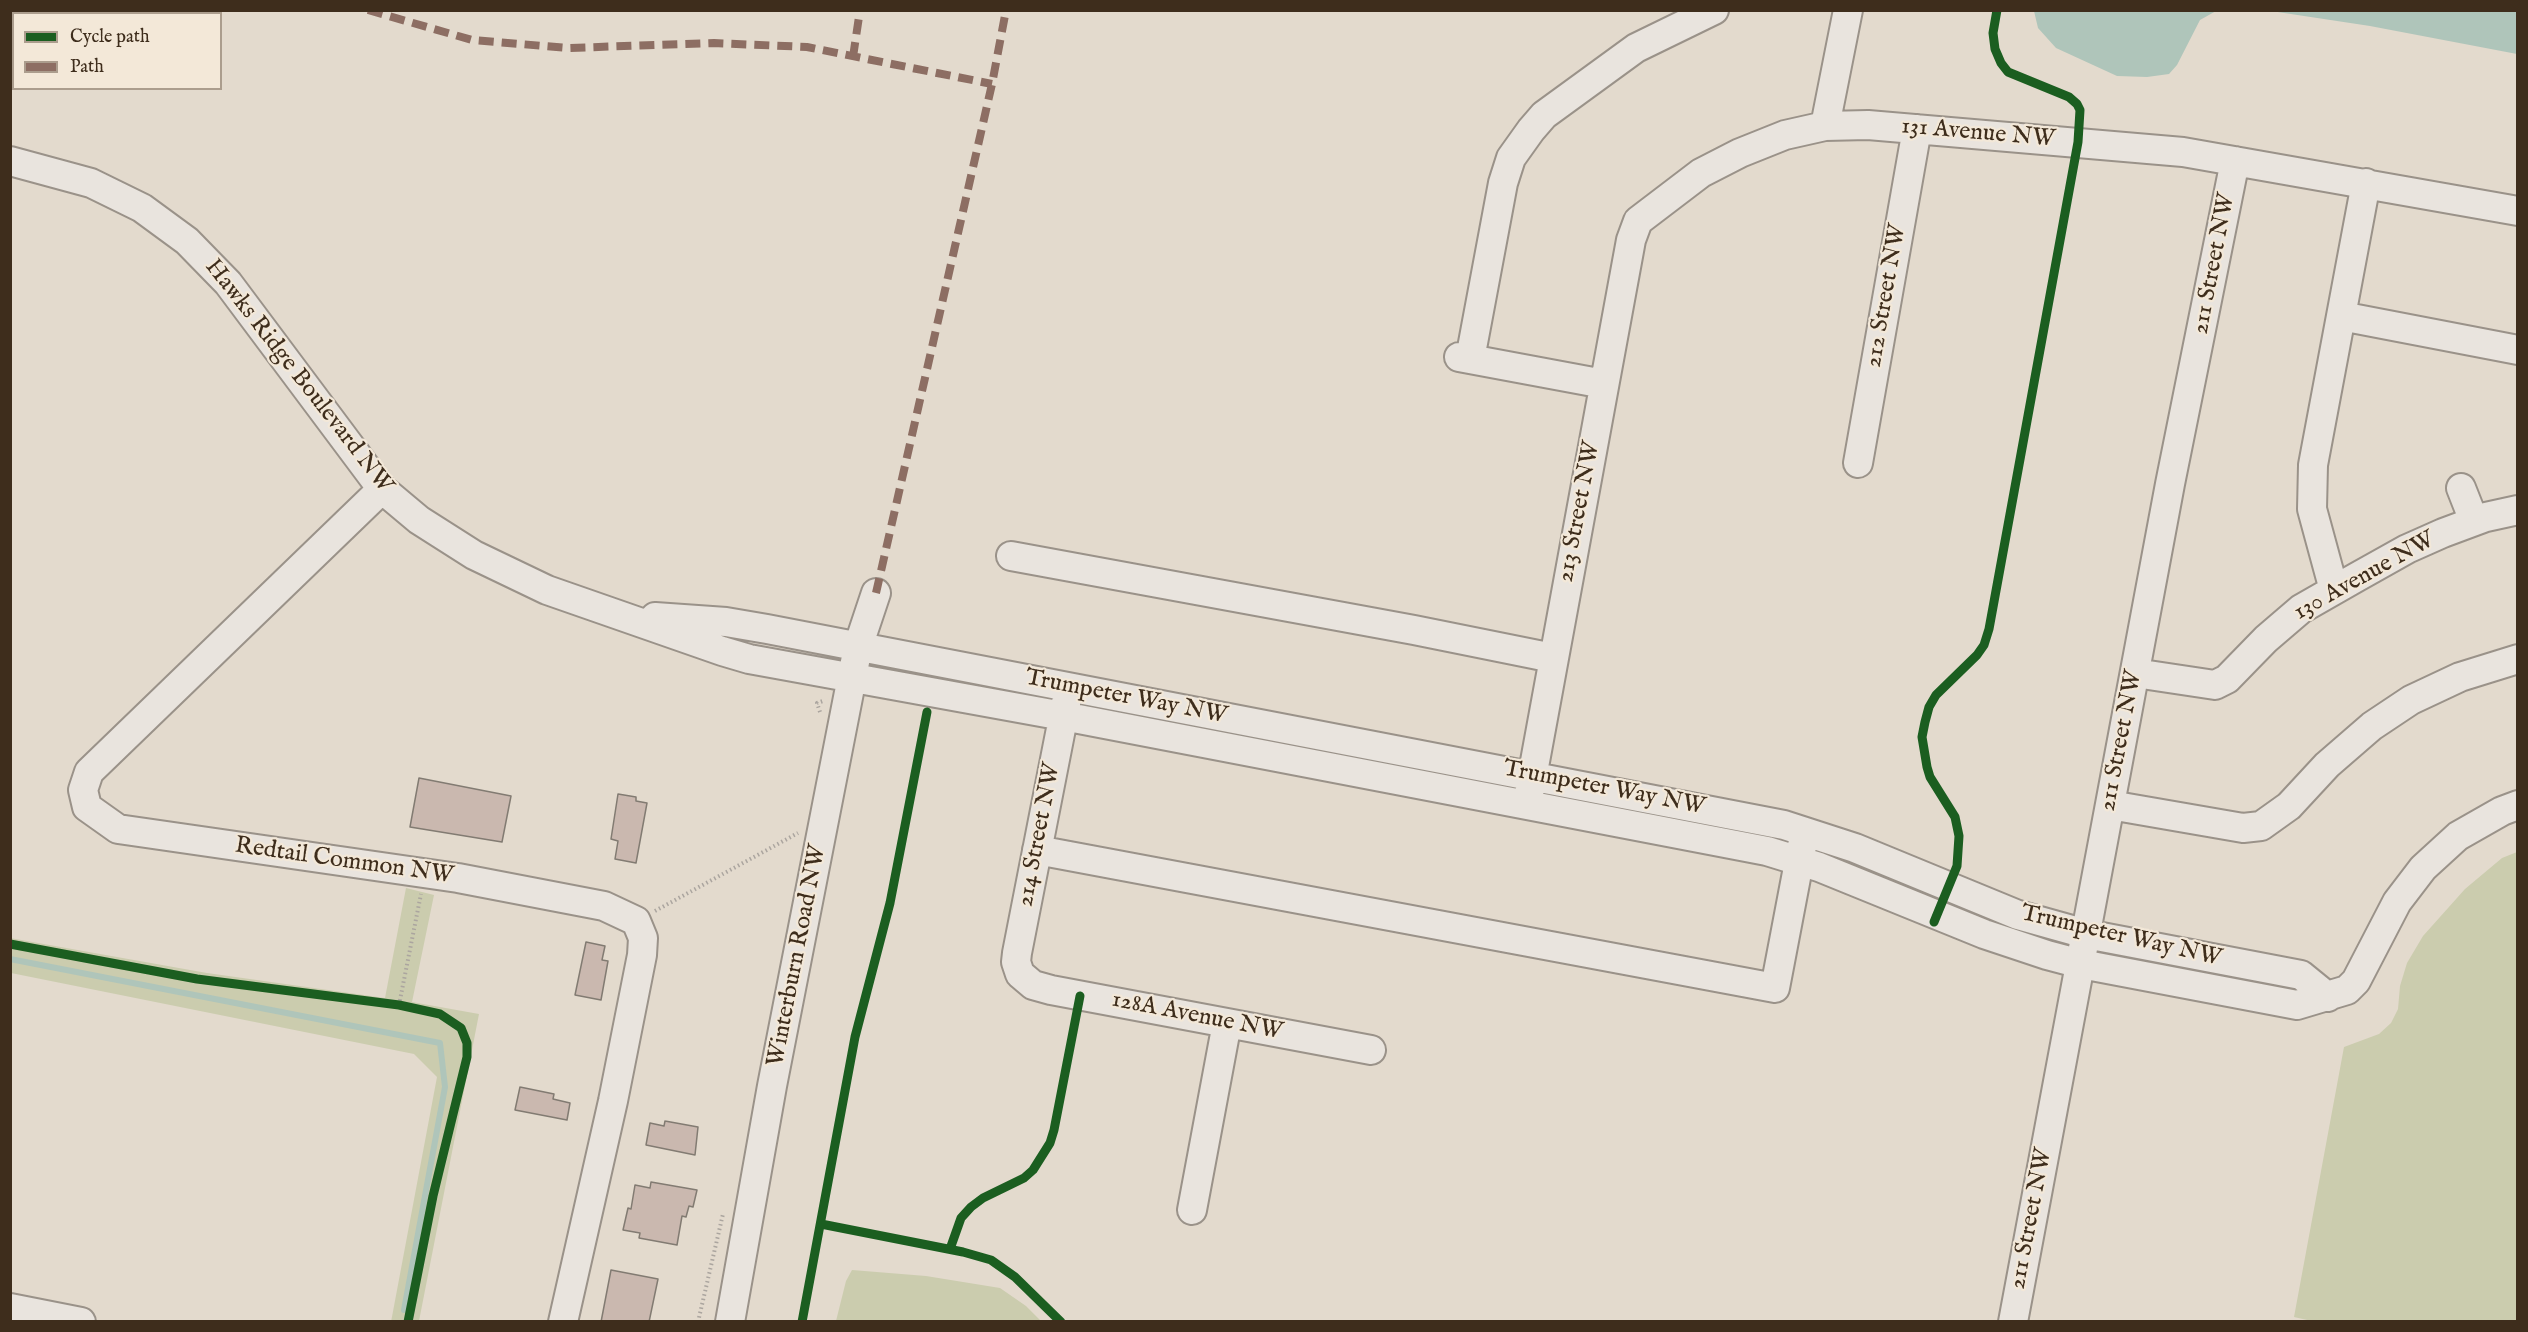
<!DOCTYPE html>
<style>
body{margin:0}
#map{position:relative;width:2528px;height:1332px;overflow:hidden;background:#e3dacd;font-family:"IM FELL English",serif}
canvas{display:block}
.frame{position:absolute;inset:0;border:12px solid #3e2d1c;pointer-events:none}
.legend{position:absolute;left:12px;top:12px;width:210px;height:78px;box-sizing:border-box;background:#f3e8d8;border:2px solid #ab9d8d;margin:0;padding:8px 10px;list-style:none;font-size:18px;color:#3e2d1c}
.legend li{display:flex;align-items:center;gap:12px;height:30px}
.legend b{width:30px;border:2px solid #ab9d8d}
</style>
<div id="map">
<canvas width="2528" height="1332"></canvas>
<div class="frame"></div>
<ul class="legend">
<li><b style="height:8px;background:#1b5e20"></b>Cycle path</li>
<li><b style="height:8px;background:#8d6e63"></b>Path</li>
</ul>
</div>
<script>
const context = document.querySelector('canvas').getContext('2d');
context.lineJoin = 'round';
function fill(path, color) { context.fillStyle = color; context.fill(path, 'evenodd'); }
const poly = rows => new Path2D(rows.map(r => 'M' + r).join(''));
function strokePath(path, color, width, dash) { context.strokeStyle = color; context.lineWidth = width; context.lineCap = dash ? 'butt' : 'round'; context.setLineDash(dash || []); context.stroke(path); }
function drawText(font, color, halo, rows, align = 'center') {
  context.font = font + ' "IM FELL English",serif'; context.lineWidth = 4.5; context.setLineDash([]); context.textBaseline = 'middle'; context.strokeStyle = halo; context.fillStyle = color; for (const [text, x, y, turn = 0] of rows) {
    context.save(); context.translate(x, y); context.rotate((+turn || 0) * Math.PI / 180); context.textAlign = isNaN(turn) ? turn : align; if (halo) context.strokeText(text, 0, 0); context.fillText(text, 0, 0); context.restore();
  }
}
const green = poly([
 [2517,852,2517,1321,2316,1322,2294,1317,2344,1047,2379,1034,2391,1023,2398,1009,2400,986,2407,963,2423,936,2465,889,2502,858],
 [406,888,434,895,412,1002,479,1014,419,1321,391,1322,437,1077,414,1054,11,973,10,938,207,973,385,998],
 [852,1270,926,1276,1000,1288,1026,1306,1041,1321,836,1321,846,1281]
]);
const water = poly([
 [2034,11,2034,10,2216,11,2200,20,2177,65,2169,74,2147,77,2117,76,2056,48,2038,28],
 [2271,11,2517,11,2517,54,2370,26]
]);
const stream = poly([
 [10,959,440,1043,445,1087,404,1310]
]);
const building = poly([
 [419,778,511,796,502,842,410,827,419,778],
 [618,794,636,797,636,801,647,803,636,863,615,859,618,841,611,839,618,794],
 [586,942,605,946,602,960,608,961,601,1000,575,995,586,942],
 [520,1087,554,1094,553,1099,570,1103,567,1120,515,1110,520,1087],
 [665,1121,698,1127,695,1155,646,1145,650,1123,664,1126,665,1121],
 [651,1182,697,1190,693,1207,689,1206,686,1217,682,1216,677,1245,639,1238,640,1233,623,1230,628,1208,631,1209,635,1185,650,1188,651,1182],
 [611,1270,658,1279,649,1322,601,1322,611,1270]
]);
const path = poly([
 [820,712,817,703,823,701],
 [655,911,798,833],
 [399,1005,421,894],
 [698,1322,723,1214]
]);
const minor = poly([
 [1825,126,1848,10],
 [10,161,91,183,142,208,187,241,228,283,382,489,419,520,474,555,547,590,722,651,749,659,1063,716,1767,851,1819,867,1984,934,2047,955,2081,964,2297,1005,2347,990,2356,981,2397,902,2423,868,2458,836,2502,811,2518,805],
 [2341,316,2518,350],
 [1459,357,1604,384],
 [1470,359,1503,183,1511,158,1531,130,1544,115,1636,48,1714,10],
 [1858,463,1917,129],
 [2461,488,2474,521],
 [382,489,89,772,83,790,87,807,118,829,458,878,604,906,636,921,643,938,642,955,613,1101,563,1322],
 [1011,556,1414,630,1553,658],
 [2334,590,2312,509,2313,465,2366,183],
 [655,617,726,622,767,629,1784,825,1855,848,2018,915,2086,934,2301,975,2328,997],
 [2135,673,2215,685,2227,679,2266,639,2301,609,2357,577,2407,549,2443,533,2486,517,2518,510],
 [1067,698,1017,953,1016,962,1020,974,1033,985,1051,990,1371,1050],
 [1529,794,1631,240,1638,221,1701,173,1740,153,1785,135,1825,126,1868,125,2183,152,2518,211],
 [2110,805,2243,828,2261,826,2289,806,2327,765,2372,726,2411,700,2460,677,2518,659],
 [1037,850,1775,988,1803,841],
 [1192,1210,1227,1023],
 [10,1308,81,1322],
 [730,1322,772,1086,852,677,858,647,876,593],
 [2013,1322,2170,484,2235,161]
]);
const quiet = poly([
 [368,10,472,40,568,48,714,43,807,47,992,84],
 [853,57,860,10],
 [876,593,992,84,1006,10]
]);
const cycleway = poly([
 [1934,922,1957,866,1959,836,1955,817,1930,777,1927,767,1922,737,1925,722,1929,707,1936,695,1977,655,1984,645,1989,629,2078,142,2080,110,2077,104,2069,97,2008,72,2001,63,1995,49,1993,33,1997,10],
 [10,944,197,979,399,1005,440,1014,461,1028,467,1043,467,1057,433,1196,408,1322],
 [821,1224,963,1252,991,1260,1015,1277,1061,1322],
 [950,1249,961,1218,971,1207,983,1198,1024,1178,1033,1170,1050,1143,1054,1130,1080,996],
 [802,1322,855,1037,890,903,927,712]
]);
const streetNames = [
 ["131 Avenue NW",1978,134,5],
 ["211 Street NW",2215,264,-79],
 ["212 Street NW",1887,296,-80],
 ["Hawks Ridge Boulevard NW",298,377,52],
 ["213 Street NW",1580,512,-79],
 ["130 Avenue NW",2365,577,-29],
 ["Trumpeter Way NW",1126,698,11],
 ["211 Street NW",2122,741,-79],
 ["Trumpeter Way NW",1604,789,11],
 ["214 Street NW",1040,835,-79],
 ["Redtail Common NW",344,862,8],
 ["Trumpeter Way NW",2121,937,13],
 ["Winterburn Road NW",798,956,-79],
 ["128A Avenue NW",1197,1017,11],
 ["211 Street NW",2032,1219,-79]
];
fill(green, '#cbccae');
fill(water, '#afc5ba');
strokePath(stream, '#afc5ba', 6);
fill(building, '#cab8af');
strokePath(building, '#827b72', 1.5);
strokePath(minor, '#9a9289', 32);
strokePath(path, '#aba59f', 4, [1.5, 3]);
strokePath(minor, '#e9e4de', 28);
strokePath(quiet, '#8d6e63', 8, [15, 8]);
strokePath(cycleway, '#1b5e20', 9);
drawText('24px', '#3e2d1c', '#f3e8d8', streetNames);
</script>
